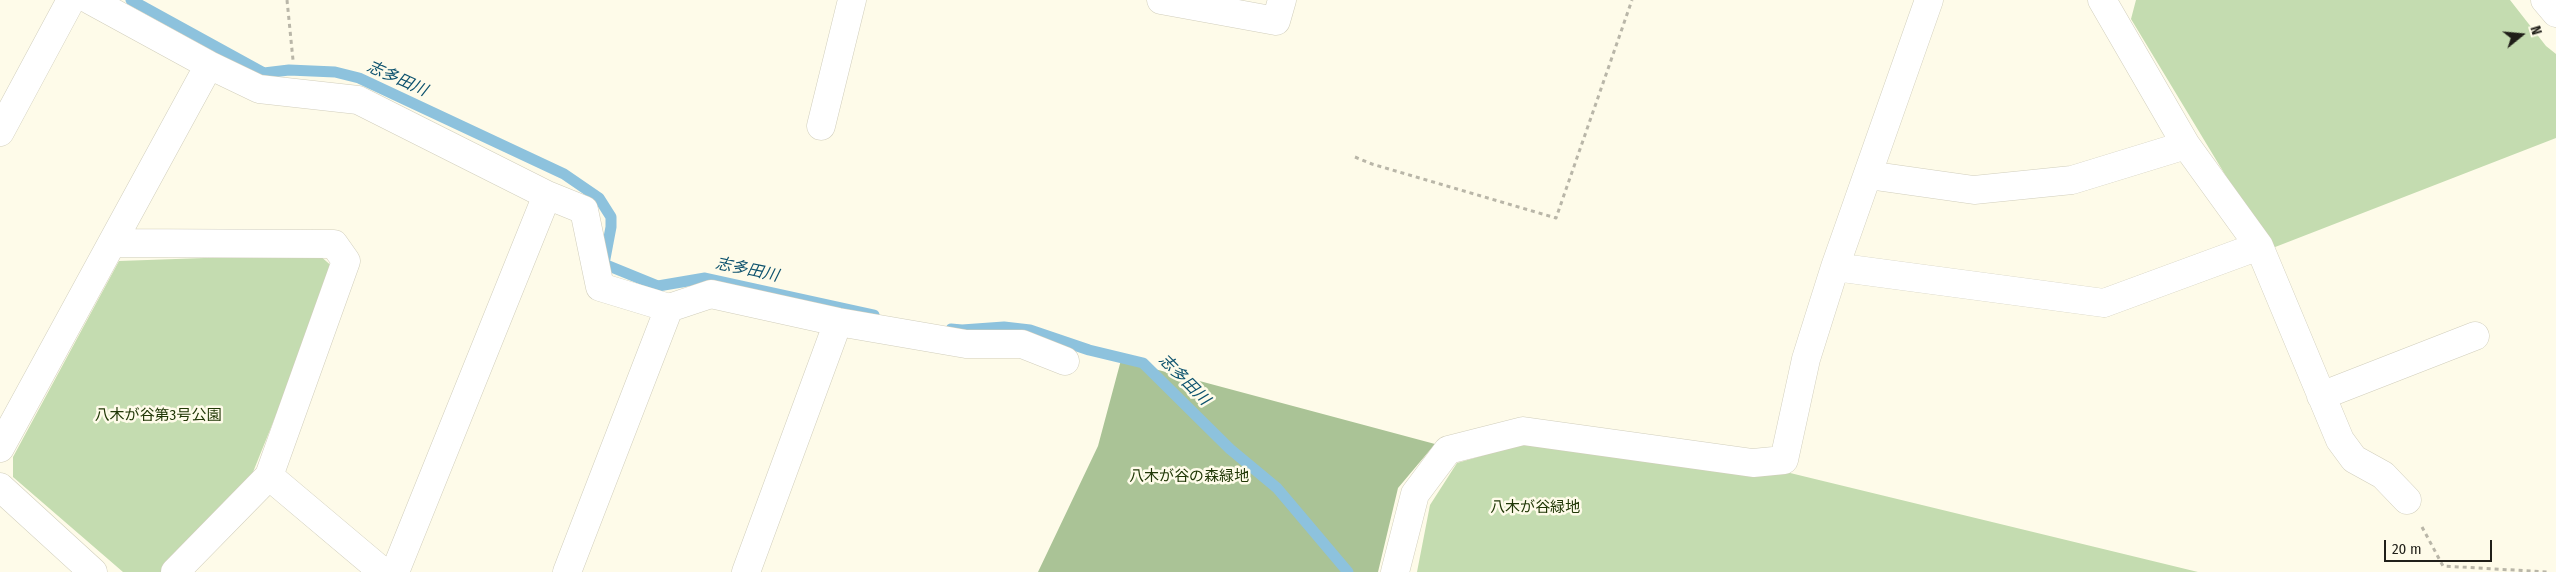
<!DOCTYPE html>
<meta charset="utf-8">
<style>
body{margin:0}
#map{position:relative;width:2556px;height:572px;overflow:hidden;background:#fefbe9;font-family:"Fira Sans Condensed",sans-serif}
canvas{display:block}
.north{position:absolute;left:2496px;top:10px;width:50px;height:50px;-webkit-text-stroke:4px #fefbe9;paint-order:stroke;rotate:73deg;font-size:14px;font-weight:700;line-height:20px;text-align:center;color:#201f19}
.north::after{content:'';display:block;margin:auto;width:18px;height:22px;background:#201f19;clip-path:polygon(50% 0,100% 100%,50% 72%,0 100%)}
.scale{position:absolute;left:2384px;top:540px;width:108px;height:22px;box-sizing:border-box;border:2px solid #201f19;border-top:0;padding-left:6px;font-size:15px;line-height:18px;white-space:nowrap;color:#201f19;-webkit-text-stroke:4px #fefbe9;paint-order:stroke}
</style>
<div id="map">
<canvas width="2556" height="572"></canvas>
<div class="north">N</div>
<div class="scale">20 m</div>
</div>
<script>
const context = document.querySelector('canvas').getContext('2d');
context.lineJoin = 'round';
function fill(path, color) { context.fillStyle = color; context.fill(path, 'evenodd'); }
const poly = rows => new Path2D(rows.map(r => 'M' + r).join(''));
function strokePath(path, color, width, dash) { context.strokeStyle = color; context.lineWidth = width; context.lineCap = dash ? 'butt' : 'round'; context.setLineDash(dash || []); context.stroke(path); }
function drawText(font, color, halo, rows, align = 'center') {
  context.font = font + ' "Fira Sans Condensed","Noto Sans JP",sans-serif'; context.lineWidth = 5; context.setLineDash([]); context.textBaseline = 'middle'; context.strokeStyle = halo; context.fillStyle = color; for (const [text, x, y, turn = 0] of rows) {
    context.save(); context.translate(x, y); context.rotate((+turn || 0) * Math.PI / 180); context.textAlign = isNaN(turn) ? turn : align; if (halo) context.strokeText(text, 0, 0); context.fillText(text, 0, 0); context.restore();
  }
}
const green = poly([
 [2136,0,2510,0,2546,46,2556,54,2556,138,2270,249,2131,19],
 [318,254,335,269,251,477,161,572,123,572,13,477,13,457,119,261],
 [1526,443,1786,472,2198,572,1417,572,1430,505,1457,463]
]);
const forest = poly([
 [1121,360,1435,444,1398,488,1378,572,1038,572,1098,446]
]);
const stream = poly([
 [131,0,264,73,289,70,335,72,359,78,564,174,599,198,611,217,611,227,604,264,658,286,705,278,874,315],
 [951,329,962,330,1004,327,1030,330,1089,350,1143,363,1230,449,1277,488,1348,572]
]);
const path = poly([
 [287,0,293,60],
 [1355,157,1372,164,1556,218,1632,0],
 [2422,527,2443,566,2548,572]
]);
const minor = poly([
 [90,0,209,65,259,89,358,100,547,195,584,210,600,287,669,308,711,294,838,322,966,344,1022,344,1065,361],
 [1161,0,1276,21,1282,0],
 [2102,0,2186,145,2259,246,2340,440,2354,459,2383,475,2407,500],
 [2545,0,2556,13],
 [821,126,852,0],
 [0,132,71,0],
 [1868,175,1974,190,2072,180,2186,145],
 [112,243,334,244,346,261,269,476,175,572],
 [1835,267,2104,303,2259,246],
 [2321,396,2475,336],
 [0,448,209,65],
 [269,476,383,572],
 [0,487,93,572],
 [395,572,547,195],
 [567,572,669,308],
 [746,572,838,322],
 [1395,572,1415,494,1448,450,1523,431,1753,463,1784,460,1806,359,1835,267,1929,0]
]);
const parkNames = [
 ["八木が谷第3号公園",158,416],
 ["八木が谷の森緑地",1189,477],
 ["八木が谷緑地",1535,508]
];
const waterNames = [
 ["志多田川",397,79,24],
 ["志多田川",747,270,12],
 ["志多田川",1184,380,45]
];
fill(green, '#c4dcb0');
fill(forest, '#aac396');
strokePath(stream, '#8dc2dd', 11);
strokePath(minor, '#d1cebc', 29);
strokePath(path, '#b9b6a8', 3, [4, 4]);
strokePath(minor, '#fff', 28);
drawText('15px', '#213807', '#fefbe9', parkNames);
drawText('italic 16px', '#0d526e', '#fefbe9', waterNames);
</script>
